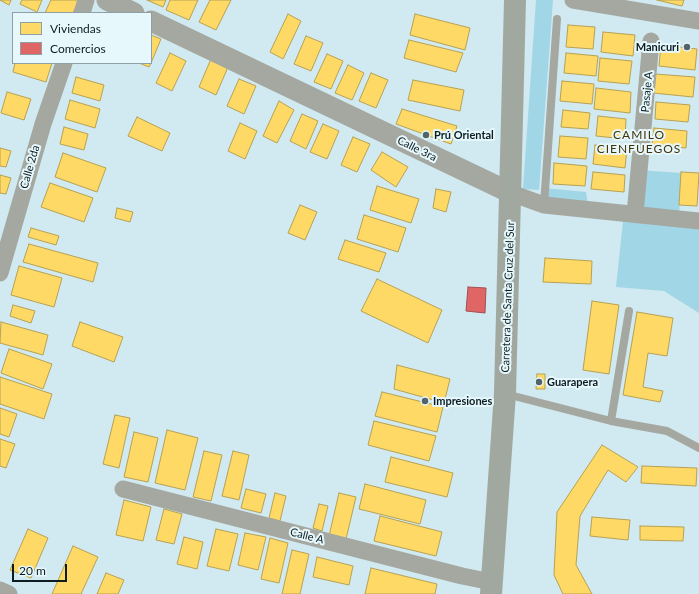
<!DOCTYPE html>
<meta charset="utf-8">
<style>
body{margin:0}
#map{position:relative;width:699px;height:594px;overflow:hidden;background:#d1e9f0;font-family:Lato,sans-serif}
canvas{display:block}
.legend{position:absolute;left:12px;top:12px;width:140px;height:52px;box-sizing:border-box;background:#e7f8fd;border:1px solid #8fa0a5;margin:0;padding:5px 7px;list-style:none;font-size:12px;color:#0c1d22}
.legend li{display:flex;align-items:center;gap:8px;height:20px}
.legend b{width:20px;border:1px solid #8fa0a5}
.scale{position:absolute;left:12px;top:564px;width:55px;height:18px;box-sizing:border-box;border:2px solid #0c1d22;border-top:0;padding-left:5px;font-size:12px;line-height:14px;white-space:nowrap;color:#0c1d22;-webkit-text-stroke:3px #e7f8fd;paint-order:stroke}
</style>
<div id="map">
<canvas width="699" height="594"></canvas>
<ul class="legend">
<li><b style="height:11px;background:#ffd966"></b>Viviendas</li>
<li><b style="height:11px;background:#e06666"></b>Comercios</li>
</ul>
<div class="scale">20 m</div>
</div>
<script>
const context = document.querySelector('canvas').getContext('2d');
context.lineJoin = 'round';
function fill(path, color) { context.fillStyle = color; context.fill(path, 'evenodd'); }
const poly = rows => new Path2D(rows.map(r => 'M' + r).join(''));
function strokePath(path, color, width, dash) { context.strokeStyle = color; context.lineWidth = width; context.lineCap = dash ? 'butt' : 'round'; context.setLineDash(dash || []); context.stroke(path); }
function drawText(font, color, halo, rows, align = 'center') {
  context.font = font + ' Lato,sans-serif'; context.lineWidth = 4; context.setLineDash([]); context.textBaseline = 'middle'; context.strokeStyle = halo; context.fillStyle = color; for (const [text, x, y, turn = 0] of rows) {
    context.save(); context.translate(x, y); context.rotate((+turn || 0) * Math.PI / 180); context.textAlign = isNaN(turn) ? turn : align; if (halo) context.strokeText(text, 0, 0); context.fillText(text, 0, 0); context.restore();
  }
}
const green = poly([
 [536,0,553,0,539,190,523,189],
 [639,170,681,173,679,219,635,214],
 [544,188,586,192,589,210,544,205],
 [623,221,699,229,699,313,664,291,616,287]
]);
const homes = poly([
 [0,0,11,0,9,5,0,0],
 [22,0,42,0,37,12,20,4,22,0],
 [51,0,78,0,79,1,73,13,45,13,51,0],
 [147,0,166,0,163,7,147,0],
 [170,0,198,0,189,20,166,10,170,0],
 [210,0,231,0,216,30,199,22,210,0],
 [657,0,684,0,682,6,657,0],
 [288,14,301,21,283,59,270,52,288,14],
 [415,14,470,28,465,50,410,35,415,14],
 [568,25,595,27,593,49,566,47,568,25],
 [603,32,635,35,633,56,601,52,603,32],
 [151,35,161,39,151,63,151,35],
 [306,36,323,43,311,71,294,64,306,36],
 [409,40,463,53,456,72,404,58,409,40],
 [661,45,697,49,695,70,659,66,661,45],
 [170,53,186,61,172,91,156,83,170,53],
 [566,53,598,56,596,76,564,73,566,53],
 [327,54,343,61,331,89,314,82,327,54],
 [600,58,632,61,629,84,598,81,600,58],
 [211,59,228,67,216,95,199,87,211,59],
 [15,63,52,63,46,82,13,72,15,63],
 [139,63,151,63,149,67,139,63],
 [348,65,364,73,352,100,335,93,348,65],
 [371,73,388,80,376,108,359,101,371,73],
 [655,74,695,77,693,97,653,93,655,74],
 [76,77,104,85,100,101,72,93,76,77],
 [239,79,256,86,244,114,227,106,239,79],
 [413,80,464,90,460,111,408,100,413,80],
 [562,81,594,84,592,104,560,101,562,81],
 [596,88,631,92,630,113,594,109,596,88],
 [7,92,31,99,24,120,1,113,7,92],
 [70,100,100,109,95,128,65,119,70,100],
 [279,101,294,110,277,143,263,136,279,101],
 [656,102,690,105,688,122,655,119,656,102],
 [402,109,457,126,451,144,396,124,402,109],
 [563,110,590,113,588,129,561,127,563,110],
 [302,114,318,121,306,149,290,141,302,114],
 [598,116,626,119,625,139,596,136,598,116],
 [137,117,170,133,162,151,128,136,137,117],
 [240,123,257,131,245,159,228,151,240,123],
 [323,124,339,131,327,159,310,152,323,124],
 [64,127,88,134,84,150,60,144,64,127],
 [654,128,687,131,686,148,652,145,654,128],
 [560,136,588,138,586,159,558,157,560,136],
 [353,137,370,144,357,172,341,165,353,137],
 [595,145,627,148,625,168,593,164,595,145],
 [0,148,11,151,6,167,0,166,0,148],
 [382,152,408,167,396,187,371,170,382,152],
 [63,153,106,168,97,192,55,177,63,153],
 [554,163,587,166,585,186,553,184,554,163],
 [593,172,625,175,624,192,591,189,593,172],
 [681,172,699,173,697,206,679,205,681,172],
 [0,175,11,178,6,194,0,193,0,175],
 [50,183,93,198,84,222,41,207,50,183],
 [377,186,419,199,411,223,370,210,377,186],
 [436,189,451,192,446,212,433,208,436,189],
 [300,205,317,212,305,240,288,233,300,205],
 [117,208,133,212,130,222,115,218,117,208],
 [364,215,406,228,398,252,357,239,364,215],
 [31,228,59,236,56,245,28,237,31,228],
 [345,240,386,253,379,272,338,259,345,240],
 [29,244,98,263,93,282,23,262,29,244],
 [545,258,592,261,591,284,543,282,545,258],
 [19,266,62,278,54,307,11,295,19,266],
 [377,279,442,310,428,343,361,311,377,279],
 [592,301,619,305,609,374,583,370,592,301],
 [13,305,35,311,31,323,10,316,13,305],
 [637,312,673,318,667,356,648,353,643,387,663,391,660,402,623,395,637,312],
 [1,322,48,335,43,355,0,343,1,322],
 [80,322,123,337,114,362,72,346,80,322],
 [9,349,52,364,43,389,1,373,9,349],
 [397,365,450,379,444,403,394,389,397,365],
 [537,374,545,374,545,389,536,389,537,374],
 [0,377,52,394,44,419,0,404,0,377],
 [382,392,443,407,437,432,375,416,382,392],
 [0,408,17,414,9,437,0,434,0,408],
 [115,415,130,418,119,468,103,464,115,415],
 [374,421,436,436,429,461,368,445,374,421],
 [167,430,198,438,185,490,155,483,167,430],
 [134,432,158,438,148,482,124,477,134,432],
 [0,439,15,444,6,468,0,466,0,439],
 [602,445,638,467,626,482,608,470,580,516,576,565,592,594,563,594,554,575,557,512,602,445],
 [204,451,222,455,211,501,193,497,204,451],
 [233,451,249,455,239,500,222,496,233,451],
 [391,457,453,473,447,497,385,482,391,457],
 [642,466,697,468,696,486,641,483,642,466],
 [365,484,426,500,420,524,359,509,365,484],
 [246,489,266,494,261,513,241,508,246,489],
 [275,493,286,496,280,521,269,518,275,493],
 [339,493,356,497,346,539,329,536,339,493],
 [124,500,151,507,143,541,116,535,124,500],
 [319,504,328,506,322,531,313,528,319,504],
 [164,509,182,514,174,544,156,540,164,509],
 [380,516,442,532,436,556,374,541,380,516],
 [592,517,630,520,628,540,590,536,592,517],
 [640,526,684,527,683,541,640,540,640,526],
 [28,529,48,538,31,578,10,570,28,529],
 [216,529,238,534,229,571,207,566,216,529],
 [245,533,266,537,258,570,238,565,245,533],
 [184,537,203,542,197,569,177,564,184,537],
 [270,538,288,543,279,583,261,579,270,538],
 [73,546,98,557,81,594,52,594,73,546],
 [292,550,309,554,300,594,282,594,292,550],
 [317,557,353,566,349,585,313,577,317,557],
 [371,568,437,584,435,594,365,594,371,568],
 [106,573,124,580,118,594,97,594,106,573]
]);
const shops = poly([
 [468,287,486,288,485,313,466,311,468,287]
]);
const service = poly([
 [544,205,557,19],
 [506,394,611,421,667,431,699,448],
 [611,421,629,311]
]);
const minor = poly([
 [573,0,699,21],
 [82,13,86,0],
 [511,193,544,205,699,221],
 [635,214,651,41],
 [0,273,43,124,64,63],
 [123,489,462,576,492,582],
 [0,590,9,594]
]);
const tertiary = poly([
 [107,0,134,13],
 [151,21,511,193]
]);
const secondary = poly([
 [491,594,505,393,515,0]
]);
const markers = [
 [687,47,4,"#51646a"],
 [426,135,4,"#51646a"],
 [539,382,4,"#51646a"],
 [425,401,4,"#51646a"]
];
const poiNames = [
 ["Manicuri",679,47,"right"],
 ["Prú Oriental",434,135],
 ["Guarapera",547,382],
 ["Impresiones",433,401]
];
const streetNames = [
 ["Pasaje A",647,92,-85],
 ["Calle 3ra",417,149,26],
 ["Calle 2da",30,167,-74],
 ["Carretera de Santa Cruz del Sur",508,297,-88],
 ["Calle A",307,536,14]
];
const neighbourhoodNames = [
 ["CAMILO",639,135],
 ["CIENFUEGOS",639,149]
];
fill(green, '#a0d6e6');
fill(homes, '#ffd966');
strokePath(homes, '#b6a152', 1);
fill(shops, '#e06666');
strokePath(shops, '#a05052', 1);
strokePath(service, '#a4a8a0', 8);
strokePath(minor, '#a4a8a0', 17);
strokePath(tertiary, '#a4a8a0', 21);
strokePath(secondary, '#a1a8a0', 22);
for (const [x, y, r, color] of markers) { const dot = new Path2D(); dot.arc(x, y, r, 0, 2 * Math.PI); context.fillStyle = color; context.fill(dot); strokePath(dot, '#e7f8fd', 1.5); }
drawText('bold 11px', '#0c1d22', '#e7f8fd', poiNames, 'left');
drawText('11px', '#0c1d22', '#e7f8fd', streetNames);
context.letterSpacing = '1px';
drawText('12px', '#43330a', '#e7f8fd', neighbourhoodNames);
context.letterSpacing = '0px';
</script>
